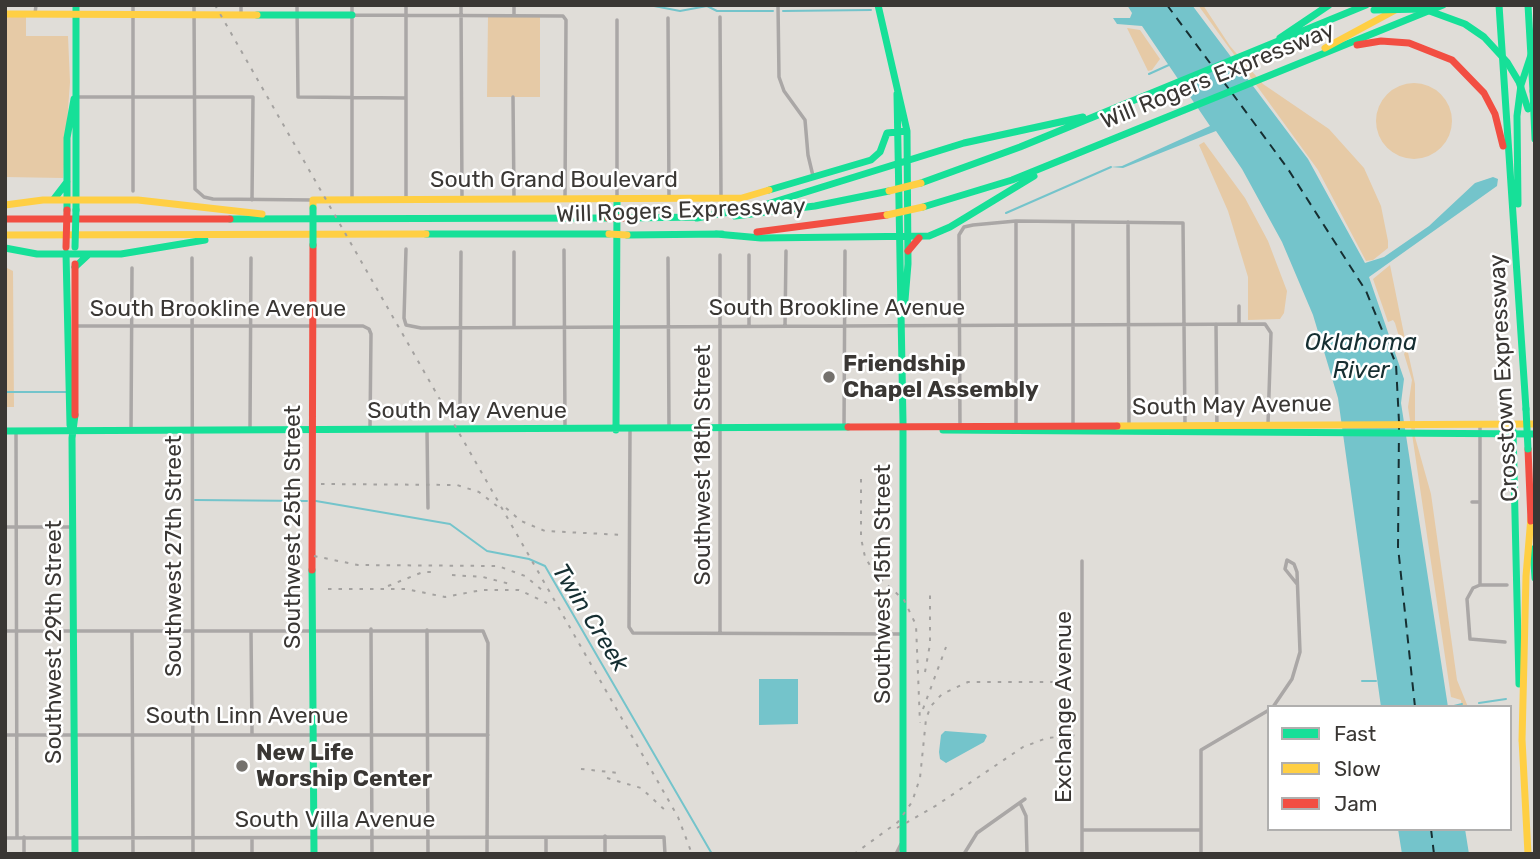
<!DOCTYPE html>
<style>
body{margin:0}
#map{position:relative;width:1540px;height:859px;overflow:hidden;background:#e0ddd8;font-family:Rubik,sans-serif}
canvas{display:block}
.frame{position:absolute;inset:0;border:7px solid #3a3734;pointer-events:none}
.legend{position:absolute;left:1267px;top:705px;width:245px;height:126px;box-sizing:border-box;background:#fff;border:2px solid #b0afae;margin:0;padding:9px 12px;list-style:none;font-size:21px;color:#3a3734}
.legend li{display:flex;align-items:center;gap:14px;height:35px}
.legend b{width:35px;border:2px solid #b0afae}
</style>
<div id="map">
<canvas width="1540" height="859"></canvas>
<div class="frame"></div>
<ul class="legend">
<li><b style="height:9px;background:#16e098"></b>Fast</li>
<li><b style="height:9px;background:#ffcf43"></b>Slow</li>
<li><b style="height:9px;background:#f24e42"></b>Jam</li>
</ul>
</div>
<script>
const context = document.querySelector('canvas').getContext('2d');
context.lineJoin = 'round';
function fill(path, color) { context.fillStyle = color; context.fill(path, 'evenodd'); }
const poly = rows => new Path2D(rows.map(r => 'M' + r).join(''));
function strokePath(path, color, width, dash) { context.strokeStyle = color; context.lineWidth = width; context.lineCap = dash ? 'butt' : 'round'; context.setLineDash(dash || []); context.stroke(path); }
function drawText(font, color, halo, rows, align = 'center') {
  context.font = font + ' Rubik,sans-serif'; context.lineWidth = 5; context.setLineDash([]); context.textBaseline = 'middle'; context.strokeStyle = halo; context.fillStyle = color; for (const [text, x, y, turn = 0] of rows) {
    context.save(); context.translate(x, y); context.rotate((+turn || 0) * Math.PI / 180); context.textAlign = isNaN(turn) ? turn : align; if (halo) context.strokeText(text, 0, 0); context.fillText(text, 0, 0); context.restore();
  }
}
const green = poly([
 [1198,5,1203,5,1230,46,1263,84,1329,129,1364,168,1381,206,1388,241,1388,248,1373,260,1366,261,1318,170],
 [26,16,26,36,68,36,70,82,63,178,5,177,5,17],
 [488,16,540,16,540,97,487,97],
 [1127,28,1140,30,1160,59,1152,70,1148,71],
 '1376 121a38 38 0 1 1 76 0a38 38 0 1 1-76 0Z',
 [1204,142,1245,198,1268,241,1287,291,1284,313,1280,319,1248,320,1248,277,1228,211,1199,145],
 [1390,265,1406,344,1402,347,1395,323,1393,320,1388,322,1373,279],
 [5,267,13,271,14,407,5,407],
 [1407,348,1415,384,1415,437,1431,494,1457,680,1468,707,1462,707,1461,700,1451,697,1408,407,1412,380,1404,354]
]);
const water = poly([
 [1127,5,1192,5,1308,159,1365,263,1384,257,1429,226,1475,183,1493,177,1498,179,1497,186,1369,277,1404,379,1401,403,1448,707,1381,707,1338,398,1313,315,1282,242,1242,169,1216,131,1123,168,1111,167,1122,166,1210,126,1142,26,1117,24,1113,18,1130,18,1132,13],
 [759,679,798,679,798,724,759,725],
 [945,731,985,734,987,736,984,742,946,763,940,759,939,752,941,735],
 [1398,829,1465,829,1469,854,1402,854]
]);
const stream = poly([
 [649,5,680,11,707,6,717,11,773,11],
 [783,11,871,10],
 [1149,74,1171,64],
 [1006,213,1111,167],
 [5,392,66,392],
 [195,500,307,501],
 [316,501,450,524,487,551,529,559,545,566,712,854],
 [1362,681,1376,681],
 [1479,703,1506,699],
 [1450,707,1462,704]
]);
const ferry = poly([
 [1167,5,1210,63],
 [1215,71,1229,89],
 [1232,93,1288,169,1366,291,1396,364,1399,422],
 [1399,427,1398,547,1415,707],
 [1431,829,1434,854]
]);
const street = poly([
 [133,5,133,191],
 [194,5,195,189,204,197,213,199,313,200],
 [241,5,241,15],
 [297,5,298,97,406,98],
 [406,5,406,199],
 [461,5,462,199],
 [778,5,779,77,784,91,805,120,808,155,813,176],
 [35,14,36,5],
 [514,14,514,5],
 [352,15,563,16,566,20,565,199],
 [720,17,721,198],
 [668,18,669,199],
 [617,20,617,199],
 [76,97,253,97,252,200],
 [513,97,514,199],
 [352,200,352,5],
 [1016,221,1016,426],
 [1128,222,1129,427],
 [406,249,404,318,406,325,421,328,1265,324,1271,333,1268,424],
 [564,250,565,428],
 [514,252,514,325],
 [192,258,193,854],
 [668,258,669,428],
 [1239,323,1239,306],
 [1216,324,1217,431],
 [75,326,363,326,369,329,371,334,370,428],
 [749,326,749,255],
 [785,326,786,251],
 [460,406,461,252],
 [1073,426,1073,222],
 [844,427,845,251],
 [250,429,251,258],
 [960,429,959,235,964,227,973,225,1016,221,1183,223,1185,426],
 [427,430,428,508],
 [630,430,629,627,633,633,902,634],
 [16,431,17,837],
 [131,431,132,268],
 [1472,502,1480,502],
 [5,527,73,527],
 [1480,585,1480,424],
 [371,629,372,854],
 [427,630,428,854],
 [5,631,483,631,488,643,487,854],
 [251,631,252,734],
 [132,632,133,854],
 [720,633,720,255],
 [1505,642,1470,639,1467,599,1473,588,1480,585,1507,585],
 [1273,707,1292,679,1300,652,1297,572,1294,564,1287,560,1285,569,1297,584],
 [5,735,488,735],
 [1020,803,1026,816,1027,854],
 [1082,830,1200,830],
 [605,836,605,854],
 [24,837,24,854],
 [5,838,664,837,665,854],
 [252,838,252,854],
 [546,838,546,854],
 [896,854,901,844],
 [964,854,977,833,1025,799],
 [1082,854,1082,561],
 [1201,854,1201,750,1269,710]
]);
const fast = poly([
 [76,5,76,210],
 [878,5,907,131,908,264,904,312],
 [1499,5,1526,409],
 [257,15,352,15],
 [1280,38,1329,5],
 [1533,91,1535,139],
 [897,94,903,422,903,854],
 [921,183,1020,147,1366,5],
 [769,190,871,160,880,152,887,133,907,131],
 [54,199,67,182],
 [1518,204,1517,116,1521,85,1535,43],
 [923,207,1012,180,1443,5],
 [67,210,67,138,74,99],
 [735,216,815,206,889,191],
 [625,218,700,217],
 [697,218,761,206,964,143,1083,117],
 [230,219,608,218],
 [426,234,609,234],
 [716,234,761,238,929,236,950,227,1034,176],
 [627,235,722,234],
 [5,248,37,254,121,254,205,240],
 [66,253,70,425,73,431],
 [75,267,88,255],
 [75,415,72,438,75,854],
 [616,430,617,199],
 [943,430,1535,434],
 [5,431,848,427],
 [1513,431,1519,684],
 [1533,549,1535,578],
 [312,570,314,854]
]);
const slow = poly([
 [5,14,257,15],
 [1325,48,1399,8],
 [5,205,43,200,138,200,262,214],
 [313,208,313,200,742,198,769,190],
 [5,235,426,234],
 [1117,426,1535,424],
 [1522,739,1528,854],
 [1522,741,1526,576,1531,517]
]);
const jam = poly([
 [1357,45,1381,41,1409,43,1452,60,1484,93,1495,114,1503,146],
 [5,219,230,219],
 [757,232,887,215],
 [908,251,919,238],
 [75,264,75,415],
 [848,427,1117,426],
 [1528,449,1531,521],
 [312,570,313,245]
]);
const rail = poly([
 [215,5,678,817,692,854],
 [861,479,861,538,865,557,875,574,904,600,916,625,920,723],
 [321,484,457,485,479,492,497,506],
 [506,508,521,521,545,531,625,535],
 [314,556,358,565,498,566,525,576,543,591],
 [452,575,483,577,510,584],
 [388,586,423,572,434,572],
 [328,589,406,589,445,597,482,590,519,590,547,603],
 [925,672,930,644,930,595],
 [923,709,946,647],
 [581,769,619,773],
 [607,778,641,788,666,811],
 [897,828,937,805,1023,747,1047,738,1078,735],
 [854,854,898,822,912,802,920,778,926,719,931,706,942,694,968,682,1054,682]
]);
const fastBridge = poly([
 [1528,5,1533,91],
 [1374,10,1424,9,1465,24,1484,37,1507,62,1519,82,1528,109],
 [313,208,313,245],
 [75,247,76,210],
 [1526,409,1528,449]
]);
const slowBridge = poly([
 [889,191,921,183],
 [887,215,923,207],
 [609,234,627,235]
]);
const jamBridge = poly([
 [608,218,625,218],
 [66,247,67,210]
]);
const markers = [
 [829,377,7,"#74716d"],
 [242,766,7,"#74716d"]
];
const streetNames = [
 ["Will Rogers Expressway",1218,76,-22],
 ["South Grand Boulevard",554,180],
 ["Will Rogers Expressway",681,211,-2],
 ["South Brookline Avenue",837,308],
 ["South Brookline Avenue",218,309],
 ["Crosstown Expressway",1504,378,-93],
 ["South May Avenue",1232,406,-1],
 ["South May Avenue",467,411],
 ["Southwest 18th Street",703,465,-90],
 ["Southwest 25th Street",293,527,-90],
 ["Southwest 27th Street",174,556,-90],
 ["Southwest 15th Street",883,584,-90],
 ["Southwest 29th Street",54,642,-90],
 ["Exchange Avenue",1064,707,-90],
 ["South Linn Avenue",247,716],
 ["South Villa Avenue",335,820]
];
const poiNames = [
 ["Friendship",843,364],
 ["Chapel Assembly",843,390],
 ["New Life",256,753],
 ["Worship Center",256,779]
];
const waterNames = [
 ["Oklahoma",1361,343],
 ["River",1361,371],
 ["Twin Creek",590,618,58]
];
fill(green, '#e6caa6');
fill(water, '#74c4cb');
strokePath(stream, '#74c4cb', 2);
strokePath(ferry, '#162f32', 2, [9, 7]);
strokePath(street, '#aaa7a6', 3.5);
strokePath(fast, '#16e098', 7);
strokePath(slow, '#ffcf43', 7);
strokePath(jam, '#f24e42', 7);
strokePath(rail, '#a4a2a0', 2, [3.5, 7]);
strokePath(fastBridge, '#16e098', 7);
strokePath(slowBridge, '#ffcf43', 7);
strokePath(jamBridge, '#f24e42', 7);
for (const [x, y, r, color] of markers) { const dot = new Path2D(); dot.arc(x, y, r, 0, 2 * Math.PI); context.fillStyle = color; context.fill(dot); strokePath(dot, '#fff', 2.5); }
drawText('23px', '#3a3734', '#fff', streetNames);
drawText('bold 23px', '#3a3734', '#fff', poiNames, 'left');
drawText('italic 24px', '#162f32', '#fff', waterNames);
</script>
